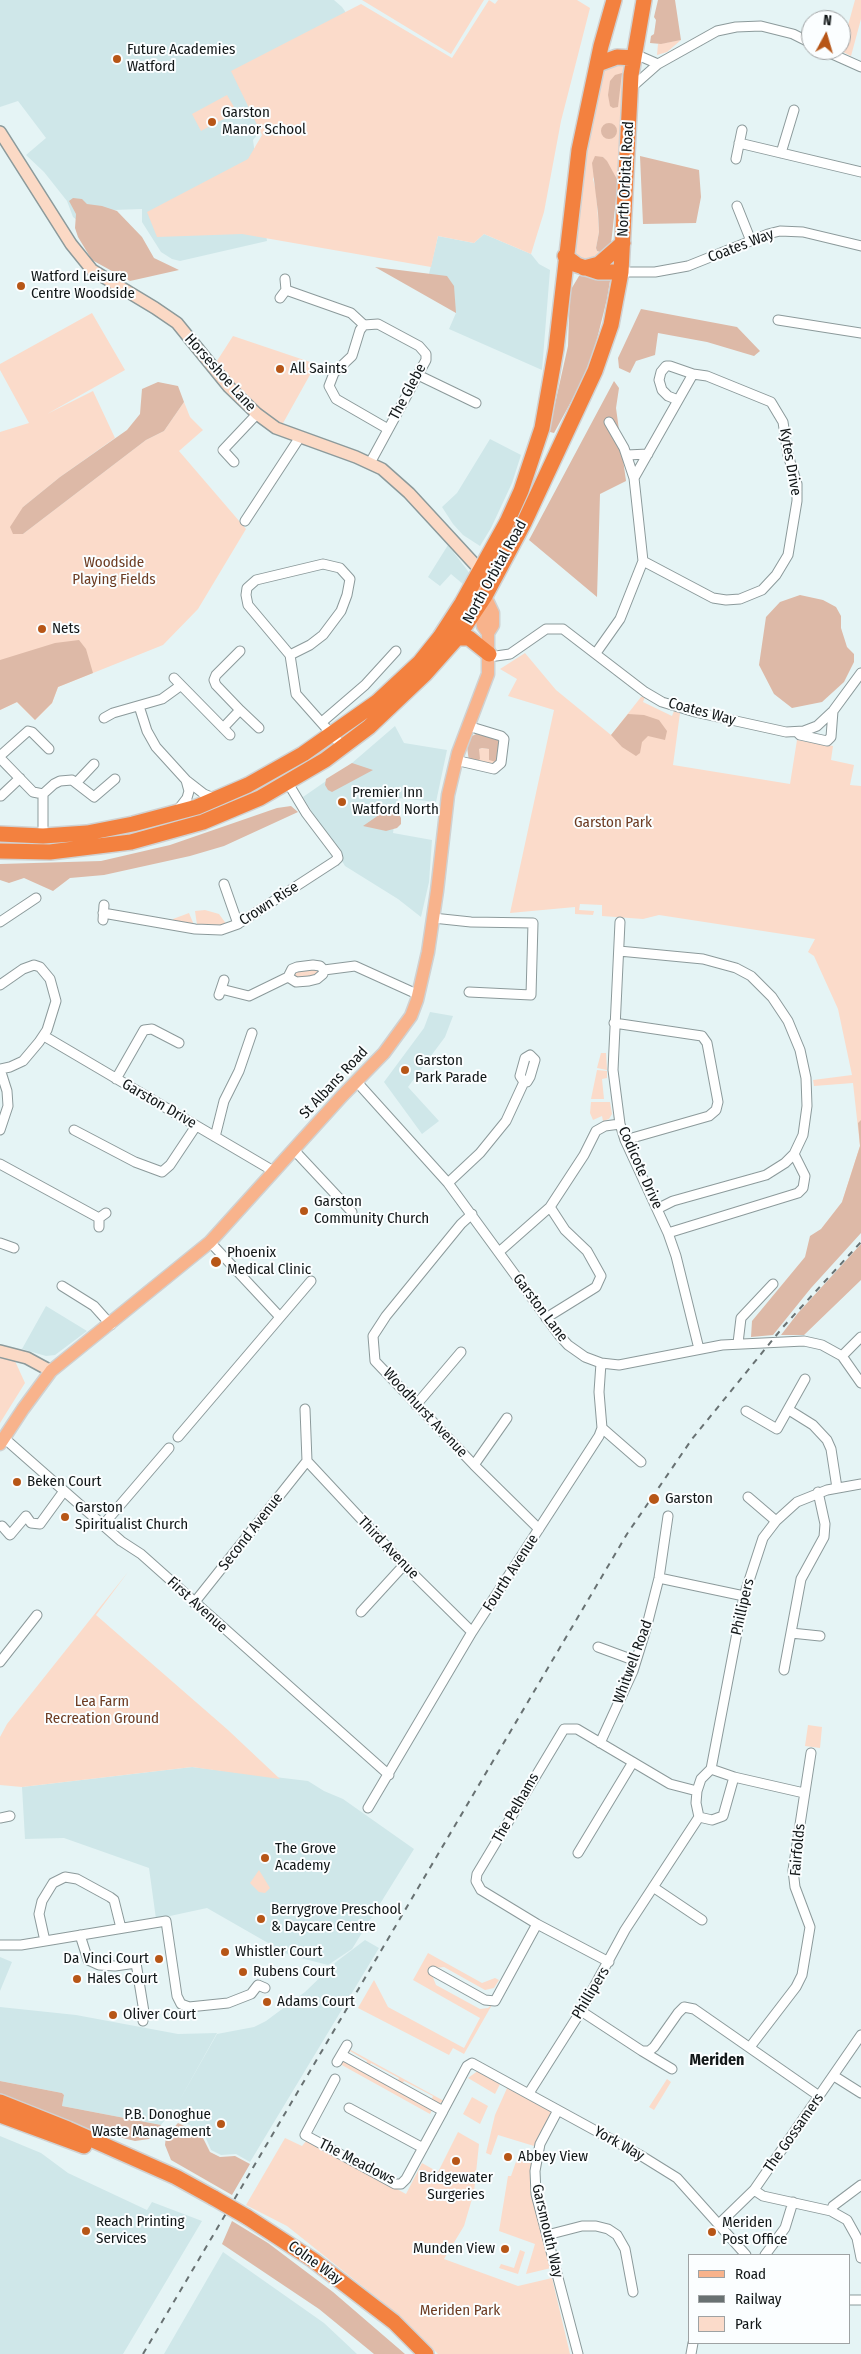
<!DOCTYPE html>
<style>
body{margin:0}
#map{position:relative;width:861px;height:2354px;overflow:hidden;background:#e5f4f5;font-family:"Fira Sans Condensed",sans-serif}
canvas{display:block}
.legend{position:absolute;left:688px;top:2254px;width:162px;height:90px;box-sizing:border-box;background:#fbfeff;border:1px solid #9ea2a3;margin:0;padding:6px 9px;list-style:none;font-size:15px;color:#121718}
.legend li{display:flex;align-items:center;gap:10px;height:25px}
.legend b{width:25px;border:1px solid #9ea2a3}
.north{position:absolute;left:801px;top:10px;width:50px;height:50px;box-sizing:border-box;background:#fbfeff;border:1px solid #9ea2a3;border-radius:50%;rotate:6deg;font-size:14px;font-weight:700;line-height:20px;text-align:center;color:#121718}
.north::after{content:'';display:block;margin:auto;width:18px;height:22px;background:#b75617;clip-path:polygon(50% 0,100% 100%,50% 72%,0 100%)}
</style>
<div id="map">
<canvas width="861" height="2354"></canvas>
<ul class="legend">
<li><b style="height:6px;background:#f8b38c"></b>Road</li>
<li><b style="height:6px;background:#687172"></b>Railway</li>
<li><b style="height:14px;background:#fbdbca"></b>Park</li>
</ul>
<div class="north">N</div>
</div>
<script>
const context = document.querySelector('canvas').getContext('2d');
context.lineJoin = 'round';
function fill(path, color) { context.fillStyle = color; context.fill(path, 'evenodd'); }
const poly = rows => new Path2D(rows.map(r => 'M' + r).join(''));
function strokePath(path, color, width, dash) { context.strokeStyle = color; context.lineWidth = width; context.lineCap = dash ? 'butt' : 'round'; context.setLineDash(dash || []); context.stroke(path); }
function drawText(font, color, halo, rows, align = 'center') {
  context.font = font + ' "Fira Sans Condensed",sans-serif'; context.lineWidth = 4; context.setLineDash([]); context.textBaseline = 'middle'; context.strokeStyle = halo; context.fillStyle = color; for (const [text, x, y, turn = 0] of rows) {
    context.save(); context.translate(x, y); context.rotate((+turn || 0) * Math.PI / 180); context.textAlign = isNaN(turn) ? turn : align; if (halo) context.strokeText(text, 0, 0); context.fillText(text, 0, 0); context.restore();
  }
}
const built = poly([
 [0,0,334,0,342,7,353,23,340,112,258,134,253,140,267,241,180,261,172,259,161,252,142,222,142,209,113,210,77,220,73,217,67,201,44,172,26,155,46,138,18,101,0,107],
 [484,234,531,254,539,264,550,270,542,370,449,329,456,313,429,274,438,236,474,243],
 [490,439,521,455,512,483,491,528,480,546,463,535,453,524,442,507,457,493],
 [448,545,471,575,464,585,451,574,440,586,428,577],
 [395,726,404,743,447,750,436,802,398,798,393,833,432,840,429,882,421,917,398,899,345,866,303,797,352,763],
 [430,1012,453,1016,445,1037,408,1087,439,1121,422,1134,384,1082,424,1028],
 [46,1306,87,1331,55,1355,46,1356,22,1349],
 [192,1767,308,1781,324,1791,343,1799,414,1849,352,1949,328,1965,289,1955,207,1908,156,1919,149,1868,64,1838,25,1839,22,1787],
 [365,1940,379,1948,250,2162,236,2154,221,2155,211,2150,205,2136,196,2128,180,2121,171,2114,175,2107,161,2125,62,2106,64,2095,62,2093,0,2081,0,2007,76,2015,178,2034,217,2033,178,2103,217,2034,254,2027,266,2021,305,1992,336,1962],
 [0,1957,12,1962,0,1991],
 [0,2136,41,2153,68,2173,147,2210,152,2202,202,2221,123,2354,0,2354],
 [223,2252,324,2323,357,2354,164,2354]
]);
const green = poly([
 [362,0,484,0,451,54],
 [489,0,495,4,498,0,577,0,590,8,561,121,544,212,531,254,484,234,474,243,438,236,431,267,242,234,157,237,147,212,248,159,262,135,231,71,361,4,452,58],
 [855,0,861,0,861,19,851,56,841,51],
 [681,40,667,52,657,55,658,44],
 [608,64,622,64,626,68,618,181,603,157,593,179,596,191,599,232,596,248,597,251,606,254,585,263,572,255,578,185,604,70],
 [227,95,237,112,201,131,192,114],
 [92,313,125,370,47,414,93,391,115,438,60,477,23,507,23,534,146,440,164,431,184,402,190,417,203,430,179,451,246,529,198,609,163,645,58,687,52,703,35,720,17,702,0,710,0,432,29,423,0,370,0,364],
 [233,336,316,364,282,425,262,411,233,384,215,364],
 [525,653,556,690,611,735,641,697,645,697,643,702,672,716,674,711,680,713,673,765,790,784,797,740,833,746,831,760,854,765,850,785,861,786,861,1199,842,1202,860,1146,853,1083,814,1086,813,1080,852,1075,838,1009,814,956,808,952,815,939,659,915,643,919,602,916,602,905,580,904,579,910,594,911,593,915,575,914,575,907,510,913,554,710,508,696,517,679,500,669],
 [482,748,490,749,496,762,494,765,475,763,479,749],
 [205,910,219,914,227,925,219,927,197,925,195,911],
 [189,913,194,925,173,921,173,919],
 [313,967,320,971,313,977,293,978,292,972],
 [601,1053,606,1053,607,1070,597,1068],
 [597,1070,607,1071,607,1078,602,1079,604,1099,591,1099],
 [591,1102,610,1102,612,1114,609,1119,603,1121,602,1116,593,1120,590,1113],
 [0,1358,15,1361,25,1383,0,1423],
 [128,1572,96,1615,228,1730,280,1779,192,1767,22,1787,0,1785,0,1737,7,1724],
 [808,1725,822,1727,820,1748,805,1746],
 [259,1870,270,1888,265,1893,259,1892,250,1883],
 [428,1953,482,1983,495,1978,499,1980,494,1988,485,1990,444,1967,436,1968,432,1975,436,1985,480,2009,488,2008,493,2003,464,2054,453,2048,449,2055,358,2008,374,1980,388,2007,464,2048,480,2018,413,1980],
 [349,2049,444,2101,438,2104,431,2101,433,2096,404,2081,402,2084,397,2082,399,2078,371,2063,369,2066,366,2065,367,2061,350,2051,348,2055,346,2054],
 [343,2059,433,2108,430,2114,340,2064],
 [479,2070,501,2082,495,2094,468,2078],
 [667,2079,671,2082,654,2110,649,2107],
 [508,2086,549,2108,551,2112,550,2117,534,2146,498,2135,491,2155,486,2153,495,2115],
 [472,2097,488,2106,480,2124,463,2114],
 [458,2132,479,2144,474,2192,464,2226,444,2259,518,2286,552,2278,570,2354,438,2354,401,2317,287,2226,246,2205,285,2138,302,2146,307,2140,406,2194,422,2163,438,2172],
 [518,2156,532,2160,533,2193,551,2268,526,2274,535,2244,499,2231,508,2176,511,2176],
 [520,2250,525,2252,518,2274,499,2268,501,2264,514,2268]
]);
const forest = poly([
 [658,0,675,0,681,40,661,44,650,43,651,36,654,34,656,20,654,17],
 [622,73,618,107,613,108,610,106,608,95,610,81,615,75],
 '601 131a8 8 0 1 1 16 0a8 8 0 1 1-16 0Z',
 [595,156,603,157,607,161,618,181,611,244,606,254,597,251,596,248,599,232,598,213,592,163],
 [640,156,699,170,701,197,696,223,643,224],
 [73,198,82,199,87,204,102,206,117,211,142,237,154,258,179,270,130,281,92,260,78,237,75,228,76,214,69,201],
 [375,267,447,276,454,286,456,313],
 [579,276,596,276,610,281,607,299,590,367,554,433,550,432,550,426,568,346,570,291],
 [641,309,737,327,760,351,754,356,707,342,658,333,655,355,636,361,630,373,619,368,618,358],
 [614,381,619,388,616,408,626,481,600,494,597,597,529,540],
 [158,382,178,386,184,402,164,431,146,440,23,534,13,534,10,527,23,507,60,477,127,430,140,414,142,389],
 [800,595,823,600,836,607,841,616,841,628,847,647,854,654,854,662,844,682,822,702,792,708,774,694,759,665,766,617,780,602],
 [79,640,86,649,93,673,58,687,52,703,35,720,17,702,0,710,0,660,55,643],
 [628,714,644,715,659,720,667,731,665,740,648,736,642,742,640,753,636,756,622,747,611,735],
 [480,732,499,739,502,744,496,762,489,760,489,749,482,748,479,749,480,759,475,763,469,761,467,747,472,736],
 [352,763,373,770,332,792,328,790,325,785,326,779],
 [291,806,298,812,224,846,190,856,104,875,70,878,53,891,24,878,9,883,0,880,0,864,101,861,170,845,277,808],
 [389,808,396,809,401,818,401,824,397,828,386,831,363,826],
 [861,1120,861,1233,811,1288,773,1335,751,1337,752,1321,805,1257,810,1236,821,1229,842,1202,860,1146,858,1123],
 [861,1244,861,1280,804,1335,781,1335,798,1313],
 [0,2081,62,2093,64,2095,62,2106,161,2125,149,2139,135,2141,87,2129,0,2095],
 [178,2123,201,2134,210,2152,220,2157,235,2156,250,2164,232,2195,171,2160,165,2145,166,2136],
 [232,2221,268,2243,333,2292,405,2354,374,2354,319,2309,222,2244]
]);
const street = poly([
 [823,50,861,67],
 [634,58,642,57,658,64],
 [632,87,658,64,717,31,736,27,761,26,793,34,811,43],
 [739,143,861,172],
 [781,153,794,110],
 [736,159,742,130],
 [737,206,751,241],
 [621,272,655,272,688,266,768,234,780,231,803,232,861,246],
 [285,279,286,290,351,313,364,325,378,324,419,346,426,354,426,360,370,463],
 [280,298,286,290],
 [778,320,861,333],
 [364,325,360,330,352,356,334,373,329,386,336,399,388,429],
 [418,375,476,403],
 [678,400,668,396,662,390,659,380,661,372,666,366,670,366,693,374],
 [609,422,624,448,634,478],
 [627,455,648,454],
 [234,462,223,450,257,414],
 [245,521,300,437],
 [240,651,216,675,214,680,216,685,240,710],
 [596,653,620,619,643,561,634,478,693,374,707,376,771,402,783,422,788,455,797,484,797,501,788,555,776,575,762,590,740,599,726,600,713,598,643,561],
 [290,655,310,645,323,635,341,611,347,595,350,579,340,568,323,564,256,580,247,588,246,595,248,605,290,655,296,694,343,747],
 [489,657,510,654,546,629,563,629,645,692,662,702,695,712,786,732,804,731,817,726,833,711,861,673],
 [174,678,230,735],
 [139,706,147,731,156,747,186,780,204,794,216,799],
 [104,718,113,713,162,699,180,686],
 [322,722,365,685,396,651],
 [223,728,240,710,259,728],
 [797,732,800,735,827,741,831,737,833,711],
 [0,756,28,731,32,732,49,749],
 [0,758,33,792,43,794],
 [455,760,494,769,501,763,504,739,501,736,468,726],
 [77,782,94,764],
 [1,796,20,778],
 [177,811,187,798,189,791,186,780],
 [43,836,43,794,54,784,60,781,72,780,94,797,115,779],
 [224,884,238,924],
 [103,913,195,929,221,930,238,924,335,861,338,858,337,854,306,813,288,783],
 [433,918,471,922,533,923,531,995,469,992],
 [103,920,104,905],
 [0,922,36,898],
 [620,922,613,1070,620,1124,625,1140,668,1233,676,1256,699,1349],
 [619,951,703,959,736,968,751,976,772,997,788,1021,800,1050,806,1078,807,1106,803,1135,794,1154,785,1163,766,1175,673,1201,657,1209],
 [288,977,296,982,309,981,317,979,323,974,324,970],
 [0,985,23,969,34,965,40,967,50,979,56,1001,47,1030,39,1042,23,1061,10,1067,0,1069],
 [221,989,249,996,288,977,292,969,297,967,313,965,320,966,324,970,355,966,419,995],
 [219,995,224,980],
 [614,1023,702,1036,707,1043,718,1102,716,1110,709,1116,625,1140],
 [44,1036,275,1172],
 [116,1079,144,1030,152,1029,179,1043],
 [356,1081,448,1183,559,1335,568,1345,585,1357,601,1363,619,1365,722,1345,804,1341,822,1345,842,1356,861,1383],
 [0,1130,8,1106,7,1091,0,1069],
 [74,1130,135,1162,162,1172,170,1165,196,1126],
 [215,1137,224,1101,239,1071,252,1033],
 [294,1150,352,1212],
 [0,1164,99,1218],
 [448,1183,480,1153,506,1121,524,1082,527,1082,530,1077,535,1060,530,1055,525,1058,520,1076,524,1082],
 [472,1214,461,1224,386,1316,373,1336,375,1361,474,1465,539,1529],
 [99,1227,99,1218,106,1213],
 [668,1233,798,1193,803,1188,805,1176,794,1154],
 [210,1242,280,1317],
 [0,1243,14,1248],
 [499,1252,550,1207,584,1155,596,1131,605,1126,620,1124],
 [62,1286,94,1306,111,1325],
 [546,1318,596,1287,601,1276,587,1251,565,1230,550,1207],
 [738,1343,741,1318,773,1284],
 [842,1356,861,1337],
 [416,1405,461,1352],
 [305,1409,307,1461],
 [789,1410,813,1425,827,1440,831,1449,837,1488],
 [746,1411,777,1429,805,1379],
 [602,1428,641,1462],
 [178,1437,311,1281],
 [4,1438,121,1541,141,1554,389,1775],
 [307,1461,404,1565,472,1632],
 [474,1465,507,1418],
 [748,1497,776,1521],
 [103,1525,169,1448],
 [2,1526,10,1535,26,1516,31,1523,40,1524,64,1491],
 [659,1578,744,1596],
 [194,1603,307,1461],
 [361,1612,404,1565],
 [791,1633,820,1636],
 [598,1647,636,1661],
 [0,1662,37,1615],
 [784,1670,801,1579,824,1537,825,1524,818,1492],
 [600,1743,633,1671,646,1629,659,1578,668,1516],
 [711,1769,744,1596,763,1538,776,1521,797,1502,827,1490,861,1484],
 [734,1777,804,1793],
 [368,1808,472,1632,599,1436,602,1428,599,1392,601,1363],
 [0,1818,10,1816],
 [578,1853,633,1762],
 [653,1887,702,1920],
 [80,1935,88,1960,99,1965,115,1966,136,1963,144,2012,143,2021],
 [45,1941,39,1914,42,1901,53,1883,65,1877,77,1879,110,1897,114,1900,121,1928],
 [0,1945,21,1945,166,1921,177,1996,181,2004,189,2007,228,2003,251,1994,258,1985,265,1988],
 [609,1962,537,1924,481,1890,476,1881,477,1874,564,1729,577,1729,670,1784,697,1791],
 [433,1971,485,2000,495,2001,537,1924],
 [581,2011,642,2051,649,2051,654,2047,678,2013,684,2007,694,2009,819,2096],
 [750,2047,796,1987,802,1975,810,1927,795,1887,793,1870,811,1753],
 [642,2051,672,2069],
 [342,2055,443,2111,467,2066,472,2063,640,2155,677,2178,746,2255],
 [337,2062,347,2045],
 [834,2076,861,2093],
 [335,2079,305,2135,395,2184,401,2184,406,2179,443,2111],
 [529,2093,581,2011,625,1930,699,1817,696,1803,697,1791,701,1779,711,1769,734,1777,723,1816,712,1820,699,1817],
 [349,2108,423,2148],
 [558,2110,540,2144,535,2171,536,2194,578,2354],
 [754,2190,763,2196,831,2211,847,2220,857,2238,861,2258],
 [831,2211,833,2206,861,2185],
 [719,2224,754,2190,861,2035],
 [547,2235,582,2226,596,2226,608,2229,617,2235,625,2249,633,2292],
 [765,2255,785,2228,793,2202],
 [850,2300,861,2300],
 [691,2354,693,2343]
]);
const secondary = poly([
 [0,132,71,244,92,270,155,308,177,323,229,387,257,414,276,428,356,457,382,469,409,493,480,570],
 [0,1351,27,1358,51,1371]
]);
const primary = poly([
 [485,598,481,615,483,626,488,633],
 [0,1444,23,1409,51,1371,210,1242,342,1096,384,1053,411,1016,417,1000,428,952,437,891,448,795,458,753,488,674,488,633,493,625,493,613,485,596,480,570]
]);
const highway = poly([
 [598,64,617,57,634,58],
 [565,256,577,265,598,272,621,272],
 [584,268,599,264,623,243],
 [457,638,469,638,489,654],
 [0,834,43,836,87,833,133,824,197,807,248,785,303,754,377,702,420,662,440,637,462,603,507,522,521,491,542,428,556,349,579,150,601,46,614,0],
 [0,851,50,852,131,842,203,822,260,798,325,760,369,727,425,674,457,638,485,596,524,523,595,371,611,325,621,272,631,75,644,0],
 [0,2102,68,2129,176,2177,214,2198],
 [0,2115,84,2146],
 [247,2217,313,2260,394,2322,426,2354]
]);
const rail = poly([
 [143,2354,627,1534,692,1439,783,1327,861,1242]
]);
const highwayBridge = poly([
 [214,2198,247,2217]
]);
const markers = [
 [117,59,5,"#b75617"],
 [212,122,5,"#b75617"],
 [21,286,5,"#b75617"],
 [280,369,5,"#b75617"],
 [42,629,5,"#b75617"],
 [342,802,5,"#b75617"],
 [405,1070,5,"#b75617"],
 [304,1211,5,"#b75617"],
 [216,1262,6,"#b75617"],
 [17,1482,5,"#b75617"],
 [654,1499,6,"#b75617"],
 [65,1517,5,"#b75617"],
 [265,1858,5,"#b75617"],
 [261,1919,5,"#b75617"],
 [225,1952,5,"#b75617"],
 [159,1959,5,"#b75617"],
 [243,1972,5,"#b75617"],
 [77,1979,5,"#b75617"],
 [267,2002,5,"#b75617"],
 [113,2015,5,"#b75617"],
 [221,2124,5,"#b75617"],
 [508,2157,5,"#b75617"],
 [456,2161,5,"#b75617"],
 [86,2231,5,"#b75617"],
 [712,2232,5,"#b75617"],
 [505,2249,5,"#b75617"]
];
const poiNames = [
 ["Future Academies",127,50],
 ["Watford",127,67],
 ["Garston",222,113],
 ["Manor School",222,130],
 ["Watford Leisure",31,277],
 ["Centre Woodside",31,294],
 ["All Saints",290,369],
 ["Nets",52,629],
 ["Premier Inn",352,793],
 ["Watford North",352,810],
 ["Garston",415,1061],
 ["Park Parade",415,1078],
 ["Garston",314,1202],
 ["Community Church",314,1219],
 ["Phoenix",227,1253],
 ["Medical Clinic",227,1270],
 ["Beken Court",27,1482],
 ["Garston",665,1499],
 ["Garston",75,1508],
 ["Spiritualist Church",75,1525],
 ["The Grove",275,1849],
 ["Academy",275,1866],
 ["Berrygrove Preschool",271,1910],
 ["& Daycare Centre",271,1927],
 ["Whistler Court",235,1952],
 ["Da Vinci Court",149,1959,"right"],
 ["Rubens Court",253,1972],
 ["Hales Court",87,1979],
 ["Adams Court",277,2002],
 ["Oliver Court",123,2015],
 ["P.B. Donoghue",211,2115,"right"],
 ["Waste Management",211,2132,"right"],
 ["Abbey View",518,2157],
 ["Bridgewater",456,2178,"center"],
 ["Surgeries",456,2195,"center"],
 ["Reach Printing",96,2222],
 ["Services",96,2239],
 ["Meriden",722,2223],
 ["Post Office",722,2240],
 ["Munden View",495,2249,"right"]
];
const streetNames = [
 ["North Orbital Road",626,179,-87],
 ["Coates Way",741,246,-21],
 ["Horseshoe Lane",220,373,48],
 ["The Glebe",408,392,-62],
 ["Kytes Drive",790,462,80],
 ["North Orbital Road",495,572,-61],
 ["Coates Way",702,712,15],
 ["Crown Rise",269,904,-33],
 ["St Albans Road",334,1083,-47],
 ["Garston Drive",159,1104,30],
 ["Codicote Drive",640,1168,66],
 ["Garston Lane",540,1308,53],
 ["Woodhurst Avenue",425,1413,47],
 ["Second Avenue",251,1532,-52],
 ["Third Avenue",388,1548,46],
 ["Fourth Avenue",511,1573,-57],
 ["First Avenue",197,1605,42],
 ["Phillipers",743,1607,-77],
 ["Whitwell Road",633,1662,-70],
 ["The Pelhams",516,1808,-60],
 ["Fairfolds",798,1850,-85],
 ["Phillipers",591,1993,-59],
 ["The Gossamers",794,2133,-55],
 ["York Way",619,2144,29],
 ["The Meadows",357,2162,27],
 ["Garsmouth Way",547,2231,77],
 ["Colne Way",315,2263,36]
];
const parkNames = [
 ["Woodside",114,563],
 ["Playing Fields",114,580],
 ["Garston Park",613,823],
 ["Lea Farm",102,1702],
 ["Recreation Ground",102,1719],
 ["Meriden Park",460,2311]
];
const neighbourhoodNames = [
 ["Meriden",717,2061]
];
fill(built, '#cfe7e9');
fill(green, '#fbdbca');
fill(forest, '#ddb9a7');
strokePath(street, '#8c9a9b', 11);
strokePath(secondary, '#8c9a9b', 14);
strokePath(primary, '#d0d1d1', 15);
strokePath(highway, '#d0d1d1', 18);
strokePath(street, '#fff', 9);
strokePath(secondary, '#fbd9c5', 11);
strokePath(primary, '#f8b38c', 12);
strokePath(highway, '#f3813f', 15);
strokePath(rail, '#687172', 2, [6, 6]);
strokePath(highwayBridge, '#d0d1d1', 18, []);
strokePath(highwayBridge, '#f3813f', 15);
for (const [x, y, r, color] of markers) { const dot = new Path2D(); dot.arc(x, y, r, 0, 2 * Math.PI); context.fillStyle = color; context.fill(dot); strokePath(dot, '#fbfeff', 2); }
drawText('15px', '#121718', '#fbfeff', poiNames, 'left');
drawText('15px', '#121718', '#fbfeff', streetNames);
drawText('15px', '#6d3c22', '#fbfeff', parkNames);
drawText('bold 16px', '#121718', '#fbfeff', neighbourhoodNames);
</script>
